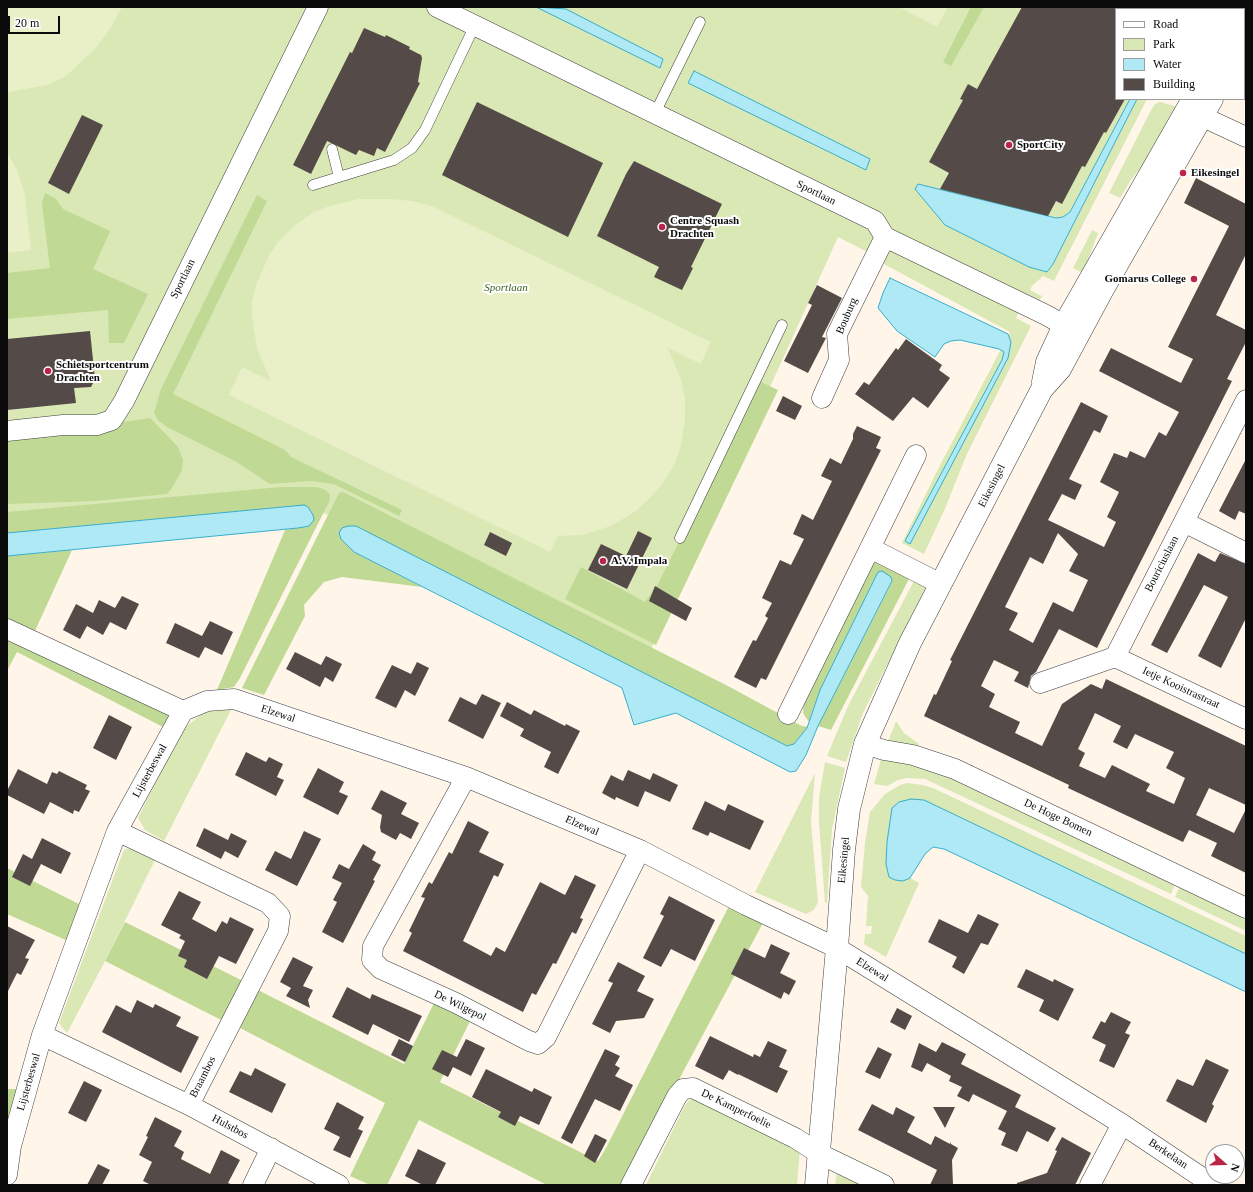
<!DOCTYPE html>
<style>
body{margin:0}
#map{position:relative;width:1253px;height:1192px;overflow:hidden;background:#fff6e9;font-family:Georgia,serif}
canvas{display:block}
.frame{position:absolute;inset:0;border:8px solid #0b0b0b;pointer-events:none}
.legend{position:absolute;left:1115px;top:8px;width:130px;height:92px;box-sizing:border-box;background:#fff;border:1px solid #9d9d9d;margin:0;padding:5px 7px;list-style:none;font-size:12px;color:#0b0b0b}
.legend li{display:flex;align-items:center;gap:8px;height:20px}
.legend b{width:20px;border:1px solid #9d9d9d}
.north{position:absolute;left:1205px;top:1144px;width:40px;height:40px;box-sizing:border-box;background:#fff;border:1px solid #9d9d9d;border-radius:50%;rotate:110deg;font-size:11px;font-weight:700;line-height:16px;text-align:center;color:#0b0b0b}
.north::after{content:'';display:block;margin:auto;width:14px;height:18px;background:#ba2549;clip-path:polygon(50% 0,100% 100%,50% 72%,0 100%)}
.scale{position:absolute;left:8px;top:16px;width:52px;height:18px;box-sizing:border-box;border:2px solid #0b0b0b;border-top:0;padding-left:5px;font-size:12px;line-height:14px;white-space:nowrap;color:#0b0b0b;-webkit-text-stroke:3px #fff;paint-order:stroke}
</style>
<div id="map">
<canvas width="1253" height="1192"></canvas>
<div class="frame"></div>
<ul class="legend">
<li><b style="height:5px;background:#fff"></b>Road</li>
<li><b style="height:11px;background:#d9e8b4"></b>Park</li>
<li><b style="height:11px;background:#afe9f6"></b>Water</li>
<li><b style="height:11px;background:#544a48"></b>Building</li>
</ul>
<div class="north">N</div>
<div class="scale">20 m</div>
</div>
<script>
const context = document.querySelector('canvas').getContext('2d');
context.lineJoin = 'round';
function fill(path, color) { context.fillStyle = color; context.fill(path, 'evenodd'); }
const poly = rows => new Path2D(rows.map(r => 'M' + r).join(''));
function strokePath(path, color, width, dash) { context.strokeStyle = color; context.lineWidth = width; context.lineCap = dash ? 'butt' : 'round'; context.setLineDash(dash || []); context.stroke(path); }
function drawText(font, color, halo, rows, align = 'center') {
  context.font = font + ' Georgia,serif'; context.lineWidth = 4; context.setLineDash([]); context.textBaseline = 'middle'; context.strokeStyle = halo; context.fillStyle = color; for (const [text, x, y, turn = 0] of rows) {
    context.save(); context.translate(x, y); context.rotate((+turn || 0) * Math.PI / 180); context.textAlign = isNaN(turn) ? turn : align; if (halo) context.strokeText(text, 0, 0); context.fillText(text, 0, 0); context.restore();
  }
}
const green = poly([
 [7,7,1174,7,1174,9,1116,9,1116,99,1130,99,1070,212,1063,217,1056,218,918,184,916,189,945,225,1029,267,1047,272,1053,264,1137,99,1147,99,1054,281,1043,276,1032,286,1030,290,1042,296,1038,303,1026,298,1016,318,1031,326,966,456,944,511,924,554,902,543,937,471,1010,332,884,264,885,261,838,237,641,672,356,526,308,507,300,506,7,533],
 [1202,7,1236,7,1235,9,1201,9],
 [1160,102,1178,107,1162,140,1131,180,1120,198,1109,193,1150,112,1155,104],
 [1092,230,1098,233,1083,273,1073,268],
 [915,579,927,585,863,713,846,762,827,756,848,706],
 [232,708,164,841,145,830,138,818,173,746,183,729,207,710],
 [896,721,904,733,919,744,916,749,887,744],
 [882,756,942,771,1176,882,1171,894,925,779,906,778,898,780,887,786,874,784],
 [825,762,845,768,832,829,827,903,825,903,819,822,819,797],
 [815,773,811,822,818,902,814,910,806,914,755,892],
 [907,783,923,785,933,788,1246,936,1246,954,924,800,895,880,903,880,910,878,919,883,886,957,864,944,865,934,871,934,872,926,866,926,868,896,861,887,865,843,870,812,885,794,900,785],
 [132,847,158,854,105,961,67,1033,59,1023,120,860,124,850],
 [1181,884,1246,915,1246,931,1175,897],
 [699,1097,800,1150,797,1185,646,1185,684,1107,690,1099],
 [837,1172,868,1185,835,1185]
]);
const forest = poly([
 [971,7,984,7,951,66,943,62],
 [45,193,56,199,63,209,110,231,93,269,148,294,124,343,109,343,108,310,7,319,7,273,50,268,42,204],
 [257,195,267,201,173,394,285,450,291,457,402,510,399,516,334,484,310,481,270,484,235,461,167,427,158,420,154,413,161,389],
 [759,381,778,390,656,645,565,599,581,567,645,602,658,584],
 [150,418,178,447,183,460,182,470,172,488,167,494,96,501,7,504,7,440],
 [281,487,317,487,326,490,330,495,330,500,240,678,234,687,217,690,285,530,309,526,304,505,7,533,7,512],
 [343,492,726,685,802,726,808,727,807,728,794,744,787,746,577,640,341,539,354,552,422,587,342,577,324,582,304,605,305,616,264,695,242,688,323,525,339,493],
 [72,550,34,633,7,619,7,556],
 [877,561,911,575,831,730,818,726,892,582,891,577,878,572,820,690,809,722,803,713,805,690,870,563],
 [7,635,169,712,170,718,163,727,17,652,7,671],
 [7,868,81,905,68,941,7,914],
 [730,904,764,921,684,1070,626,1185,547,1185,419,1120,387,1185,370,1185,350,1176,385,1103,240,1028,258,990,404,1064,437,997,473,1015,440,1082,598,1161,606,1148],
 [125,922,247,983,229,1024,105,961],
 [7,1089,17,1089,7,1122]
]);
const pitch = poly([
 [7,7,122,7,110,29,95,49,66,76,48,85,9,92,7,92],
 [899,7,948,7,937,27],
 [7,152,17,170,25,194,31,250,7,253],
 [358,199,391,199,412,201,432,206,711,342,701,364,668,348,682,382,685,400,685,420,680,450,673,467,663,483,650,498,636,511,611,526,582,535,558,536,550,552,229,395,242,367,271,381,257,349,252,318,252,302,256,285,269,255,278,242,294,226,312,213,329,206]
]);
const water = poly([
 [536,7,566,9,663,59,660,68,536,7],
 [694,71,870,159,866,170,688,83,694,71],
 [1130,99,1137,99,1053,264,1047,272,1029,267,945,225,915,189,918,184,1056,218,1063,217,1070,212,1130,99],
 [890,278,1008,334,1011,342,1008,358,910,544,905,541,1002,360,1004,352,999,349,960,340,951,341,944,344,935,357,897,331,878,308,883,293,890,278],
 [304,505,308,507,313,515,314,520,309,526,298,528,7,556,7,533,304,505],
 [348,526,356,526,787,746,794,744,807,728,820,690,878,572,882,571,891,577,892,581,818,726,806,755,796,771,790,772,676,713,634,725,622,688,354,552,341,539,339,533,342,528,348,526],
 [911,799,924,800,1246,954,1246,992,944,849,933,847,925,854,910,878,903,881,895,880,889,877,886,864,887,842,892,808,899,802,911,799]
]);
const building = poly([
 [1022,7,1116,7,1116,99,1125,99,1106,133,1104,132,1085,167,1082,166,1062,204,1056,201,1048,216,940,189,949,173,929,162,963,100,960,99,968,84,977,89],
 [364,28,385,37,386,35,410,47,409,49,421,55,422,58,418,82,420,83,385,152,377,148,374,156,359,150,356,155,327,141,311,174,293,165,350,52,352,53],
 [477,102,603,163,568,237,442,175],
 [82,115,103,125,69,194,48,183],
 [634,161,722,204,691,267,693,268,682,290,654,277,659,267,597,236,626,174],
 [1196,178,1246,204,1246,254,1216,315,1246,330,1246,342,1227,379,1232,381,1097,648,1059,629,1036,672,1031,676,1028,688,1014,681,1019,672,994,660,981,686,995,694,989,707,1020,722,1015,733,1042,746,1062,704,1091,684,1102,689,1106,679,1246,746,1246,805,1209,788,1196,815,1234,833,1246,809,1246,873,1211,856,1217,843,1189,830,1183,842,1068,788,1069,785,924,716,934,694,936,695,952,661,950,660,1081,402,1108,416,1100,433,1094,430,1069,479,1082,485,1075,500,1062,494,1048,520,1104,547,1116,522,1107,517,1119,492,1100,482,1114,453,1127,458,1130,451,1145,458,1159,432,1166,436,1179,412,1099,371,1111,348,1181,383,1193,359,1168,347,1229,226,1184,203],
 [1058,533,1078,554,1069,571,1088,580,1073,612,1053,602,1033,643,1009,630,1018,613,1005,607,1030,557,1043,564],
 [1095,713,1121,726,1113,742,1127,749,1135,734,1174,752,1166,768,1185,778,1174,804,1146,791,1150,784,1112,765,1105,778,1079,766,1085,753,1078,749],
 [817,285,842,298,822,337,826,338,808,373,784,361,812,305,808,303],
 [90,331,95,379,91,387,74,388,76,403,7,410,7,339],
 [906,339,942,365,939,370,950,378,928,408,913,397,893,421,855,394,864,382,869,385,896,348,898,350],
 [783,396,802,406,795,420,776,411],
 [857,426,881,437,876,448,881,450,766,680,761,678,756,688,734,677,753,640,756,641,768,618,765,616,772,603,762,598,780,560,791,565,804,539,793,534,802,514,813,520,832,481,821,476,830,458,841,464,853,439,853,434],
 [1246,459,1246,514,1239,511,1235,520,1219,511],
 [638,531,652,538,627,589,588,570,601,544,626,556],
 [490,532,512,543,506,556,484,545],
 [1198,553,1215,562,1220,553,1246,564,1246,618,1221,668,1198,656,1228,597,1204,585,1167,653,1151,645],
 [655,586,692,608,686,621,649,601],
 [122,596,139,604,126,630,110,622,103,635,87,626,80,639,63,630,76,604,93,613,99,600,115,608],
 [210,621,233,632,222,655,205,647,199,658,166,643,175,623,202,636],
 [295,652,321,665,326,656,342,664,333,682,325,677,320,687,286,669],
 [417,662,429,668,415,696,405,690,396,708,375,698,392,665,411,674],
 [482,694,501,703,483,739,448,721,460,697,476,705],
 [507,702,531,715,534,710,565,726,566,724,580,731,558,774,544,767,551,752,520,736,524,729,500,716],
 [109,715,132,727,116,760,93,748],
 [246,752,266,762,269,757,283,764,277,777,284,780,276,796,235,775],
 [318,768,344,782,339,792,348,796,338,815,303,797],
 [18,769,47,784,52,772,57,774,59,771,87,785,85,789,90,791,79,812,74,810,73,814,50,802,44,814,7,795,7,791],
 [628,770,650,780,653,773,678,785,670,802,645,791,638,807,616,797,615,800,602,793,611,775,623,781],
 [381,790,407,803,401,814,419,823,411,839,400,833,396,840,381,832,380,827,382,815,371,809],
 [705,801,725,811,728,804,764,821,750,850,710,832,708,836,692,829],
 [468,821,489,832,479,852,504,864,498,877,494,875,463,941,491,956,496,947,505,952,540,882,565,895,575,875,596,885,580,918,583,919,576,934,572,932,556,964,553,963,536,995,532,993,523,1012,403,951,412,933,409,931,425,898,421,897,429,882,432,884,449,852,452,854],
 [204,828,228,840,231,833,247,841,238,858,225,851,221,859,196,846],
 [304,831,321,839,297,886,265,870,275,851,291,859],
 [42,838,71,853,61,874,41,864,30,886,12,877,23,854,32,859],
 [363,844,376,852,372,860,381,865,373,880,375,881,343,943,322,932,337,902,333,900,342,883,332,878,339,864,349,869],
 [179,891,201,902,192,919,216,932,222,921,227,924,230,917,254,929,236,964,219,956,207,979,184,967,187,960,178,956,185,941,179,938,181,935,161,925],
 [669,896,715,920,695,961,671,949,661,967,643,958,664,916,660,914],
 [978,914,999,924,988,945,981,943,964,974,952,967,957,957,928,942,939,919,968,933],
 [7,926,35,940,25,958,29,959,21,975,17,973,7,993],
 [771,944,790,953,780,973,796,981,789,995,784,992,781,999,731,974,744,948,765,958],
 [293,957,313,967,303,986,313,990,308,1000,310,1008,286,996,291,988,280,982],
 [618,962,645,976,637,991,654,999,644,1018,616,1021,610,1033,592,1024,613,983,608,981],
 [1026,969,1053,982,1054,979,1074,989,1058,1021,1039,1011,1044,1000,1017,987],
 [347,987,370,999,372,994,422,1016,409,1042,373,1024,368,1035,332,1017],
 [137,1000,153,1008,155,1004,181,1017,176,1026,199,1037,181,1073,102,1032,116,1005,131,1013],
 [897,1008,912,1016,905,1030,890,1022],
 [1111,1012,1131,1022,1125,1033,1130,1035,1114,1068,1099,1061,1106,1045,1092,1038,1101,1021,1105,1023],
 [710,1036,753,1057,754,1054,760,1057,768,1041,787,1050,779,1067,788,1071,777,1093,738,1074,738,1075,729,1070,723,1080,695,1066],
 [399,1039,413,1046,405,1062,391,1055],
 [466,1039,485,1048,471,1076,453,1067,448,1077,432,1069,442,1050,457,1057],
 [942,1042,966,1054,961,1064,1021,1095,1015,1107,1056,1128,1048,1142,1027,1131,1017,1152,1001,1145,1006,1133,998,1129,1007,1111,973,1094,969,1102,957,1096,962,1087,949,1081,951,1076,927,1063,922,1072,911,1067,919,1043,936,1052],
 [878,1047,892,1054,880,1079,865,1072],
 [605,1049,620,1056,615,1065,620,1068,615,1076,633,1085,620,1111,595,1099,572,1144,561,1138],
 [1206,1059,1229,1070,1212,1104,1214,1106,1206,1123,1166,1101,1177,1079,1193,1086],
 [255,1068,286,1084,272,1113,229,1092,240,1071,251,1076],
 [486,1069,532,1092,534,1088,552,1097,539,1125,520,1116,515,1126,498,1117,501,1112,472,1097],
 [84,1081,102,1090,86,1122,68,1113],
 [337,1102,364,1117,358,1129,363,1131,350,1158,333,1150,340,1137,324,1129],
 [872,1104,893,1115,896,1107,915,1117,907,1132,931,1145,935,1136,950,1144,951,1142,951,1144,958,1148,952,1160,953,1185,930,1185,937,1170,858,1130],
 [933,1107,955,1107,945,1128],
 [155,1117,182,1131,174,1146,184,1152,181,1159,210,1174,221,1150,240,1160,228,1183,233,1185,151,1185,143,1181,152,1162,139,1155,148,1137,146,1136],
 [595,1134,607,1140,595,1163,584,1156],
 [1062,1137,1091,1153,1075,1185,1017,1185,1017,1183,1047,1173,1057,1151,1055,1150],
 [418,1149,446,1163,435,1185,423,1185,405,1176],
 [98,1164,110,1170,102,1185,87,1185]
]);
const service = poly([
 [655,113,700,22],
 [332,149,339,177],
 [313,185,394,160,412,148,425,130,475,25],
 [680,538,782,325]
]);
const minor = poly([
 [437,7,875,221,885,237,1046,315,1078,333],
 [1188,110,1246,137],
 [822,398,839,360,837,334,885,237],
 [7,431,63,425,97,425,112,420,124,401,318,7],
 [1184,522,1246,553],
 [870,548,941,584],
 [7,629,183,711,207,701,234,699,466,777,640,850,746,905,837,948,1122,1124,1213,1185],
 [1115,657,1246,719],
 [1040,683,1115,657,1246,400],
 [183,711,117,831,42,1035,189,1105,339,1185],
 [788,714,916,455],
 [865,744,884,750,913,755,955,769,1246,908],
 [466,777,373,946,372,960,381,969,456,1003,529,1041,538,1044,546,1037,640,850],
 [117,831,268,903,280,916,278,931,189,1105],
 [7,1175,11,1146,42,1035],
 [253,1185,271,1148],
 [631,1185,677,1096,683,1089,693,1088,795,1138,820,1154,884,1185],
 [1090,1185,1122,1124]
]);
const tertiary = poly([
 [1244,17,1246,13],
 [1043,382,1047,362,1064,325,1193,99],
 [816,1185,837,948,844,850,849,809,865,744,910,643,1042,389,1060,369,1103,289,1212,99]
]);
const markers = [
 [1009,145,4,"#ba2549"],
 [1183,173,4,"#ba2549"],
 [662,227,4,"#ba2549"],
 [1194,279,4,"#ba2549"],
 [48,371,4,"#ba2549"],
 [603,561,4,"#ba2549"]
];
const poiNames = [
 ["SportCity",1017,145],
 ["Eikesingel",1191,173],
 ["Centre Squash",670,221],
 ["Drachten",670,234],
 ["Gomarus College",1186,279,"right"],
 ["Schietsportcentrum",56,365],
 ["Drachten",56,378],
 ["A.V. Impala",611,561]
];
const streetNames = [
 ["Sportlaan",816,193,26],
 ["Sportlaan",183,279,-64],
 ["Bouburg",847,316,-67],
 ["Eikesingel",992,486,-63],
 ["Bouriciuslaan",1162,564,-63],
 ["Ietje Kooistrastraat",1181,688,25],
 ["Elzewal",278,714,18],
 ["Lijsterbeswal",150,771,-61],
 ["De Hoge Bomen",1058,818,25],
 ["Elzewal",582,826,23],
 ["Eikesingel",844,860,-85],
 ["Elzewal",872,970,32],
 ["De Wilgepol",460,1006,26],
 ["Braambos",203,1077,-63],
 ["Lijsterbeswal",29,1082,-74],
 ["De Kamperfoelie",736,1109,26],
 ["Hulstbos",230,1127,28],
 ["Berkelaan",1168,1154,34]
];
const parkNames = [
 ["Sportlaan",506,288]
];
fill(green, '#d9e8b4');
fill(forest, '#c0d994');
fill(pitch, '#e9efc6');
fill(water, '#afe9f6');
strokePath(water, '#36aecc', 1);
fill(building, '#544a48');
strokePath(service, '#3e3e3e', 11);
strokePath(minor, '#3e3e3e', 21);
strokePath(tertiary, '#3e3e3e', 23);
strokePath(service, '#fff', 10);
strokePath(minor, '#fff', 20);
strokePath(tertiary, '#fff', 22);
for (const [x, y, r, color] of markers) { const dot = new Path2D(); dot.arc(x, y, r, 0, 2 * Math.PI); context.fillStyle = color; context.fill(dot); strokePath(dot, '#fff', 1.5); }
drawText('bold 11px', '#0b0b0b', '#fff', poiNames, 'left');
drawText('11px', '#0b0b0b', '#fff', streetNames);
drawText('italic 11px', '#39621d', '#fff', parkNames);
</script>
